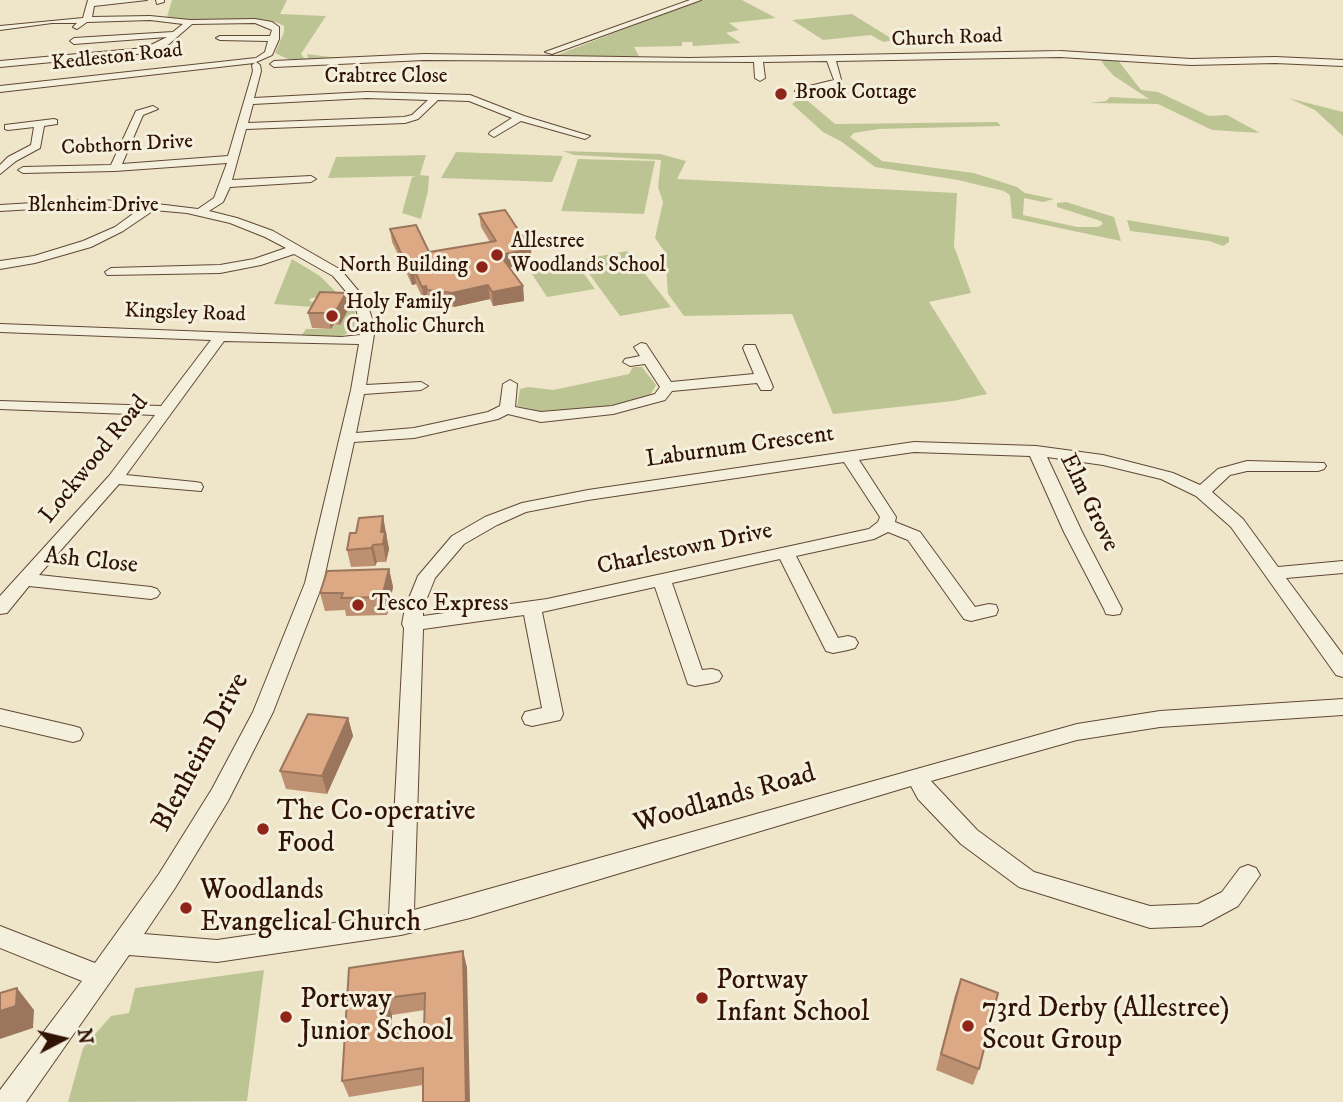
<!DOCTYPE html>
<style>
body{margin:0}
#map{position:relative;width:1343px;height:1102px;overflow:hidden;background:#efe6ca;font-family:"IM FELL DW Pica",serif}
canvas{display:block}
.north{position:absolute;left:28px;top:1004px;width:70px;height:70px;-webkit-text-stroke:5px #f5efdd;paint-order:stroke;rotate:83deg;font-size:19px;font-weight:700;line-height:28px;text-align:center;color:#301303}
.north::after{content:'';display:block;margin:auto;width:24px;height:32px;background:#301303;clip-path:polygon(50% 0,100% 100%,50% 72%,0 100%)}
</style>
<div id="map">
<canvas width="1343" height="1102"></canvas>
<div class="north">N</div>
</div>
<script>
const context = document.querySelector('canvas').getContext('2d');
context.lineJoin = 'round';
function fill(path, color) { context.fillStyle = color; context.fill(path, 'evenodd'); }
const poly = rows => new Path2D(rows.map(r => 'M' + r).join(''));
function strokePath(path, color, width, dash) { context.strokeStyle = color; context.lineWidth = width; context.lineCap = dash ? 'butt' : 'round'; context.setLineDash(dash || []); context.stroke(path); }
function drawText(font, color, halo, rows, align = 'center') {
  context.font = font + ' "IM FELL DW Pica",serif'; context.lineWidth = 6; context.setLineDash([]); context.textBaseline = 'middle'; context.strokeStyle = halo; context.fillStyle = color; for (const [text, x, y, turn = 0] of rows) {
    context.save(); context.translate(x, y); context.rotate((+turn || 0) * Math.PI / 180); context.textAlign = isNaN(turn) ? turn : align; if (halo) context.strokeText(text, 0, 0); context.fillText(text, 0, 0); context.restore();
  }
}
const green = poly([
 [172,0,287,0,280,14,326,16,301,54,304,58,308,58,307,54,346,59,290,60,275,53,284,32,284,26,278,23,259,19,188,20,167,17],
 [699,0,742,0,776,18,729,23,739,30,726,33,741,43,693,46,692,42,682,42,682,46,634,47,641,60,557,55],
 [852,14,894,40,883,42,871,35,823,40,792,20],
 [1101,58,1117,59,1141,90,1158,92,1209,116,1227,115,1260,133,1212,130,1158,104,1089,103,1106,101,1110,97,1149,99,1114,76,1103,64],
 [1288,98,1343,112,1343,136,1315,110],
 [796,101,808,101,835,124,997,122,1001,126,879,129,854,133,850,137,882,161,974,173,1017,187,1025,193,1054,199,1043,202,1024,198,1023,215,1077,227,1098,227,1103,224,1101,221,1057,207,1057,203,1066,202,1114,217,1121,241,1012,218,1010,195,1004,191,958,180,875,167,842,142,823,132,792,104],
 [563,151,660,154,686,161,677,179,957,193,954,246,971,293,929,302,987,394,953,401,833,414,792,314,684,316,668,294,665,252,655,238,663,202,658,187,661,160,574,155],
 [456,152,563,156,552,182,441,178],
 [426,155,420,175,429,176,428,191,421,219,402,213,412,177,416,176,328,178,336,157],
 [578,159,655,161,644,214,561,211],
 [1127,220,1229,237,1229,242,1223,246,1209,241,1130,231],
 [627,251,671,307,620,316,579,260],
 [292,259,320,276,339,295,311,298,309,301,315,302,312,307,274,304],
 [574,260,595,289,547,297,528,268],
 [348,303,353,305,359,328,337,338,301,336,306,329,331,329,334,324,340,324],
 [633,367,642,367,656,385,651,394,638,400,598,408,544,412,517,406,520,389,528,387,553,390,629,374],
 [264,970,247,1101,68,1102,83,1048,111,1016,129,1013,135,988]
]);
const minor = poly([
 [88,0,147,0,94,6,92,17,150,16,190,20,255,19,272,22,279,27,279,39,272,55,254,63,0,92,0,86,256,58,265,52,268,41,220,40,216,38,220,36,270,36,272,30,255,23,192,24,169,44,147,53,0,67,0,61,145,48,167,37,74,44,70,41,74,38,173,32,183,24,150,20,87,22,77,29,73,27,77,23,52,23,0,30,0,26,83,18,88,0],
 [156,0,164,0,164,2,157,4,156,0],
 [690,0,701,0,552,54,545,52,690,0],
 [1060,51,1191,59,1275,57,1343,60,1343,66,1275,63,1191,65,1060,57,836,61,842,83,800,94,795,91,797,89,834,80,827,61,763,62,765,78,760,81,755,78,754,62,424,60,274,67,270,64,274,61,424,54,689,58,1060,51],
 [256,62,260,65,261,71,254,98,367,92,470,95,524,116,590,136,585,139,521,121,494,137,489,134,490,132,512,118,469,101,438,100,418,119,405,123,246,129,232,180,311,176,316,179,311,182,230,187,223,202,209,211,237,218,273,231,341,270,366,300,375,328,366,385,421,382,428,386,421,390,364,394,356,433,414,428,488,412,500,406,503,384,510,380,517,384,515,407,541,412,612,406,655,394,660,387,645,364,630,366,623,362,625,359,640,356,634,347,641,343,646,344,671,382,754,374,743,348,745,345,755,345,773,387,771,390,761,390,757,383,672,391,665,400,613,414,541,422,508,414,498,419,414,438,354,442,323,583,273,712,228,801,175,888,144,934,217,940,389,915,404,628,402,624,405,608,418,576,452,536,485,517,522,503,588,490,914,442,1036,446,1103,455,1173,473,1200,485,1218,469,1247,461,1324,463,1326,466,1324,469,1318,471,1247,471,1230,475,1212,492,1243,519,1278,567,1343,561,1343,573,1286,578,1343,655,1343,677,1336,675,1231,527,1196,496,1161,479,1103,465,1047,457,1082,532,1122,609,1120,614,1113,615,1106,614,1104,609,1064,532,1030,456,914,452,859,460,896,517,895,522,920,532,975,607,989,604,996,605,998,610,996,615,971,621,964,619,908,540,888,532,874,539,796,556,838,638,848,636,855,638,858,643,855,648,848,650,833,653,826,651,780,559,672,583,702,670,712,669,719,671,722,676,719,681,712,683,695,686,688,684,655,587,542,612,563,714,560,720,532,726,525,724,522,718,525,712,542,708,524,615,423,629,414,910,1077,724,1160,711,1343,699,1343,715,1160,727,1077,740,931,781,977,830,1034,872,1150,906,1198,904,1222,892,1240,868,1248,865,1256,868,1260,875,1238,906,1201,926,1150,928,1019,887,961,844,918,799,911,786,470,918,401,935,217,962,129,955,26,1102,0,1102,0,1090,82,981,0,948,0,926,95,963,159,874,212,789,253,712,305,583,351,390,359,344,224,341,126,475,195,482,201,483,203,487,201,491,119,484,39,575,151,587,157,589,160,593,157,597,151,599,29,586,7,613,0,614,0,596,109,476,155,415,0,409,0,401,161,406,211,340,0,332,0,324,341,337,360,335,361,328,354,301,333,276,294,254,261,265,220,273,107,275,105,272,111,268,220,265,254,259,286,248,265,237,230,223,187,213,154,210,123,231,91,247,35,263,0,269,0,261,34,256,83,241,115,227,141,208,84,206,0,211,0,205,84,200,132,201,198,209,214,198,227,163,115,171,23,173,18,170,23,167,111,165,136,111,153,106,158,109,143,115,122,164,228,156,253,71,252,65,256,62],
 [367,98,428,100,412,115,404,117,248,123,253,104,367,98],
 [844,462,880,517,878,522,869,529,547,599,423,616,423,608,435,578,464,544,497,525,526,512,588,500,844,462],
 [54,119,57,120,57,124,44,126,40,148,16,161,0,174,0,165,8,157,31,145,34,127,8,130,5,129,5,125,54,119],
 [0,709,73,726,80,728,83,734,80,740,73,742,0,725,0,709]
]);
const wall = poly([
 [479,214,532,263,509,267,523,286,524,301,493,306,490,299,454,307,429,304,428,300,424,301,416,284,412,285,392,242,390,229,429,252,490,242,481,227],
 [320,292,349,308,340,325,334,324,331,329,312,328,308,313],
 [387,533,386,538,389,549,386,562,377,562,375,566,351,567,347,550],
 [389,569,393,587,387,615,346,616,345,610,325,611,320,593],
 [348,718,353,736,327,794,286,789,280,771],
 [463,951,467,968,423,1085,349,1097,342,1081,349,968],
 [425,1010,424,1030,391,1034,392,1015],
 [961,979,979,1069,973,1085,936,1070,955,995]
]);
const shadedWall = poly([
 [531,249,532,263,502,269,500,255],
 [414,270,416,284,412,285,409,271],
 [488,285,490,299,454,307,452,293],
 [426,286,428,300,424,301,422,287],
 [523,286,524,301,493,306,492,292],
 [346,293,349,308,340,325,337,309],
 [330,309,334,324,331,329,328,313],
 [383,516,389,549,386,562,381,532],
 [373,545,377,562,375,566,371,548],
 [389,569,393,587,387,615,382,597],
 [348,718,353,736,327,794,322,776],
 [463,951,467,968,470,1102,466,1102],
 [17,988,34,1010,33,1028,0,1039,0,1011],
 [386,998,392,1015,390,1052,384,1035]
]);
const building = poly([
 [505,210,531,249,500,255,523,286,492,292,488,285,452,293,427,290,426,286,422,287,414,270,409,271,390,229,416,225,429,252,496,241,479,214,505,210],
 [320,292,346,293,337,309,330,309,328,313,308,313,320,292],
 [383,516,381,532,385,532,383,544,373,545,371,548,347,550,350,533,356,533,359,518,383,516],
 [389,569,382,597,341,598,343,593,320,593,327,571,389,569],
 [308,714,348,718,322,776,280,771,308,714],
 [463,951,466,1102,423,1102,423,1068,342,1081,349,968,463,951],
 [425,993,424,1030,384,1035,386,998,425,993],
 [961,979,998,993,979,1069,941,1054,961,979],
 [17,988,16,1006,0,1011,0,993,17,988]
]);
const markers = [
 [781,94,7,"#8f2418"],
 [497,255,7,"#8f2418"],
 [482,267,7,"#8f2418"],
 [332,316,7,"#8f2418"],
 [358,605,7,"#8f2418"],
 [263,829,7,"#8f2418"],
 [186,908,7,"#8f2418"],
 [702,998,7,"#8f2418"],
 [286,1017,7,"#8f2418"],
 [968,1026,7,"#8f2418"]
];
const farStreetnames = [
 ["Church Road",947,39,-2],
 ["Kedleston Road",117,58,-6],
 ["Crabtree Close",386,78],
 ["Cobthorn Drive",127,146,-3],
 ["Blenheim Drive",93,207],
 ["Kingsley Road",185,314,2]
];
const farPoinames = [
 ["Brook Cottage",795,94],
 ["Allestree",511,243],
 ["Woodlands School",511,267],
 ["North Building",468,267,"right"],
 ["Holy Family",346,304],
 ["Catholic Church",346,328]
];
const streetNames = [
 ["Laburnum Crescent",740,448,-8],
 ["Lockwood Road",95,460,-51],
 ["Elm Grove",1088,503,64],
 ["Charlestown Drive",685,550,-12],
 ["Ash Close",91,562,6]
];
const poiNames = [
 ["Tesco Express",372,605]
];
const nearStreetnames = [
 ["Blenheim Drive",202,753,-62],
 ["Woodlands Road",725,800,-16]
];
const nearPoinames = [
 ["The Co-operative",277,813],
 ["Food",277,845],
 ["Woodlands",200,892],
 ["Evangelical Church",200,924],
 ["Portway",716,982],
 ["Infant School",716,1014],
 ["Portway",300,1001],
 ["Junior School",300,1033],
 ["73rd Derby (Allestree)",982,1010],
 ["Scout Group",982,1042]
];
fill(green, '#bdc494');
strokePath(minor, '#604835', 2);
fill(minor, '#f5efdd');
fill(wall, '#be9072');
fill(shadedWall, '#9b765c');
fill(building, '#dda884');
strokePath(building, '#9b765c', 2);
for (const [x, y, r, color] of markers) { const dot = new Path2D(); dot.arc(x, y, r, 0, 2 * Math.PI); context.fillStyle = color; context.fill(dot); strokePath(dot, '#f5efdd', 2.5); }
drawText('21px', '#301303', '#f5efdd', farStreetnames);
drawText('21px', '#301303', '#f5efdd', farPoinames, 'left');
drawText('24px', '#301303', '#f5efdd', streetNames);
drawText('24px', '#301303', '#f5efdd', poiNames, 'left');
drawText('28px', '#301303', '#f5efdd', nearStreetnames);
drawText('28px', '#301303', '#f5efdd', nearPoinames, 'left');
</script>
